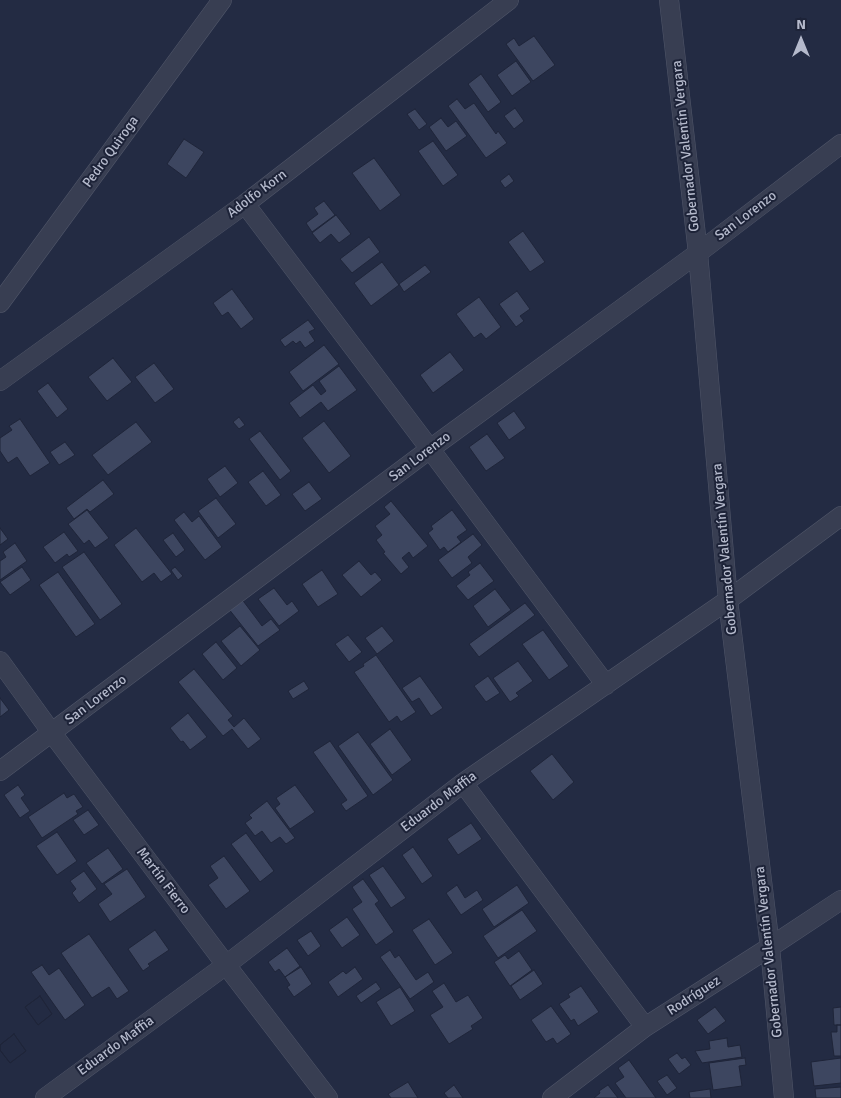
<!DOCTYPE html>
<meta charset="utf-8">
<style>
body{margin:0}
#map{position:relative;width:841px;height:1098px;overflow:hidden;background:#232b43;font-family:Signika,sans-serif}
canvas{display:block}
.north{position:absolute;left:776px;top:15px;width:50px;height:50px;-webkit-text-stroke:4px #1d2338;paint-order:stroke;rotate:0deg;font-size:14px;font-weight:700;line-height:20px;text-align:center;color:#b5bacc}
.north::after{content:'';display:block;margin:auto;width:18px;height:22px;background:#b5bacc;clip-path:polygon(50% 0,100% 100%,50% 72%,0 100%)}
</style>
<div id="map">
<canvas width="841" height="1098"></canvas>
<div class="north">N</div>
</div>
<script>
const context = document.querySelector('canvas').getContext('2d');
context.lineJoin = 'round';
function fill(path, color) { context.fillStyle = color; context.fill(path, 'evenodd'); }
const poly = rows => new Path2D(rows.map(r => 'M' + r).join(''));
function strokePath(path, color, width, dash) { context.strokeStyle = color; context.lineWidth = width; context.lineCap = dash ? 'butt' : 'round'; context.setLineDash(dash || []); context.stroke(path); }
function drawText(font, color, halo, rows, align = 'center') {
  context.font = font + ' Signika,sans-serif'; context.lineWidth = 4; context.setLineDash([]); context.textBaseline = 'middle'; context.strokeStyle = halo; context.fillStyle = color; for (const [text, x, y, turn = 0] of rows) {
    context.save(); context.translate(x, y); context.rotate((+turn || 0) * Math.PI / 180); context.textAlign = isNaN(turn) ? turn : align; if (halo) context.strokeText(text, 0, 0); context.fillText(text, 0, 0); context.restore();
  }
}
const building = poly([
 [534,36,555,65,533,81,506,44,514,38,519,46,534,36],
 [516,61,531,82,512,96,497,75,516,61],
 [481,74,501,102,488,112,468,84,481,74],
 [457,99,465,109,474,103,496,134,498,131,507,143,486,158,448,106,457,99],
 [515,108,524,121,514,129,504,116,515,108],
 [415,109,427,124,419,130,407,114,415,109],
 [441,118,448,127,456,121,467,136,446,151,429,127,441,118],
 [184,139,204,152,186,178,167,164,184,139],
 [433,141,458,175,443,186,418,151,433,141],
 [374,158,401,195,380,211,352,173,374,158],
 [509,174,514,181,505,188,500,181,509,174],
 [324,201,335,215,312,232,306,223,318,214,314,208,324,201],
 [336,215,351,234,339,243,331,234,320,243,312,233,336,215],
 [523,231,545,262,530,272,508,242,523,231],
 [369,237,380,252,352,273,340,259,369,237],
 [382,262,399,285,371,306,354,283,382,262],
 [425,265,431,272,404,292,399,284,425,265],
 [232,289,254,319,241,329,228,312,222,316,213,303,232,289],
 [517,291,530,309,520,316,524,321,516,327,499,304,517,291],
 [479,297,501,327,486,339,481,333,474,338,456,314,479,297],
 [308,320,315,329,309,332,315,341,305,348,300,341,296,344,293,341,285,347,280,340,308,320],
 [324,345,339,364,303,391,289,372,324,345],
 [450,352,464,370,433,393,420,375,450,352],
 [113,358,132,382,107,401,88,377,113,358],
 [154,363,174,389,155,403,135,377,154,363],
 [339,366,357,390,328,411,321,402,300,418,289,403,313,385,321,395,326,391,319,381,339,366],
 [48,383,68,409,57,418,37,391,48,383],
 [514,411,526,428,509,440,497,423,514,411],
 [239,417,245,425,239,429,233,422,239,417],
 [20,419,50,463,30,476,17,457,8,463,0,451,0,438,12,430,9,426,20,419],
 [324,421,351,456,329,473,302,438,324,421],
 [136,422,152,442,108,475,92,455,136,422],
 [260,431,291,471,280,480,249,439,260,431],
 [487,434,505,458,486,471,469,447,487,434],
 [65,442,75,455,59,465,50,452,65,442],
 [225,466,238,483,220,497,207,479,225,466],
 [263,471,281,495,266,506,248,482,263,471],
 [103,480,114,494,90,512,87,509,74,519,66,508,103,480],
 [309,482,322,499,305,511,292,494,309,482],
 [216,498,236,524,218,538,198,511,216,498],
 [391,501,428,546,413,558,409,552,402,558,409,567,401,574,383,553,385,552,376,540,382,535,375,526,390,514,384,507,391,501],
 [87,510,109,538,95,548,89,540,84,544,68,524,87,510],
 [452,510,467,530,457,537,461,542,448,552,444,547,440,550,428,533,433,529,431,526,452,510],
 [184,512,192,522,199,516,222,547,205,560,174,520,184,512],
 [0,528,8,539,0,545,0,528],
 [136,528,172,574,161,582,154,573,142,582,114,545,136,528],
 [64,532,78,551,69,557,67,554,55,563,43,547,64,532],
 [173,533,185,550,176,557,163,540,173,533],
 [473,534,482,545,468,557,472,563,452,578,438,560,473,534],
 [15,543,27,561,0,580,0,561,6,557,3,552,15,543],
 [84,552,122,604,100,620,62,567,84,552],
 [359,561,371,575,375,572,382,580,361,597,342,575,359,561],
 [480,563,494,581,468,600,456,586,470,575,468,572,480,563],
 [22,567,31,580,10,595,0,582,22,567],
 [175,567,183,576,178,580,171,570,175,567],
 [322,570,338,594,318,607,302,584,322,570],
 [58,572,95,624,76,637,39,585,58,572],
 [274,588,287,605,292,601,299,611,279,626,258,599,274,588],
 [495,589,511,610,488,627,473,606,495,589],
 [241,598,262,626,271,619,280,630,258,646,228,608,241,598],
 [525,603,535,615,479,657,469,644,525,603],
 [240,626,260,650,241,666,221,641,240,626],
 [382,626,394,641,377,654,365,638,382,626],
 [543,630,569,666,549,680,522,644,543,630],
 [348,635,362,652,349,662,335,644,348,635],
 [216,642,237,668,223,680,202,654,216,642],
 [376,655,416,712,401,722,397,716,389,722,354,672,364,666,363,664,376,655],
 [518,661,533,681,516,693,519,696,510,702,493,678,518,661],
 [194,669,233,716,228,720,234,727,244,718,261,739,248,749,232,729,223,736,178,682,194,669],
 [420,676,443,708,431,716,419,698,412,702,402,688,420,676],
 [488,676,500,693,486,702,474,686,488,676],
 [304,681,309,689,293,699,288,691,304,681],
 [0,698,9,710,0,717,0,698],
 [188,713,207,737,190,750,183,741,181,742,170,728,188,713],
 [390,729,412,760,392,775,370,744,390,729],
 [358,732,393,780,373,795,338,746,358,732],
 [330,741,368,796,346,811,341,804,347,800,313,752,330,741],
 [552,754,574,782,553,800,530,771,552,754],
 [18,785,25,795,21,798,30,811,20,818,4,795,18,785],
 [295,785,315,812,290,829,275,808,280,804,276,798,295,785],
 [64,793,67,798,74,794,83,807,76,811,78,814,42,838,28,817,64,793],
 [267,801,295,838,286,844,280,837,271,843,262,831,255,836,245,823,252,818,249,815,267,801],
 [88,810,99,825,84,835,73,820,88,810],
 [471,823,482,839,458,855,447,839,471,823],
 [57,832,77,861,57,875,36,846,57,832],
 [246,833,274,871,260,882,231,844,246,833],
 [413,847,433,876,422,884,402,855,413,847],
 [108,848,123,869,102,884,86,863,108,848],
 [224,856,250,891,226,909,208,885,218,878,210,866,224,856],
 [383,866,406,898,391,908,369,875,383,866],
 [127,869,146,897,110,922,98,904,112,894,104,884,127,869],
 [84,871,97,889,79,903,72,893,76,889,70,881,84,871],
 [363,879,379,901,375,904,394,932,376,945,352,909,362,902,352,887,363,879],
 [457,885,465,898,477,890,483,900,461,915,446,893,457,885],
 [517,885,529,903,494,927,482,909,517,885],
 [522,910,537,931,498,958,483,936,522,910],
 [347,917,360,935,342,948,329,930,347,917],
 [429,919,453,953,435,965,412,930,429,919],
 [155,930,169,950,148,964,150,966,143,971,128,949,155,930],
 [311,931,321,946,308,956,297,940,311,931],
 [89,934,129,991,117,999,109,987,92,998,61,953,89,934],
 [287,948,300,966,285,977,279,969,275,972,268,962,287,948],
 [390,950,395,958,399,955,416,980,428,972,434,982,410,999,380,957,390,950],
 [519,951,532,970,510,986,494,962,505,955,508,959,519,951],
 [42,965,49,975,59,968,85,1005,65,1020,31,972,42,965],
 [301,967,312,984,294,997,287,987,290,985,285,977,301,967],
 [355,967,363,979,338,997,328,982,343,971,346,974,355,967],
 [534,970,543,984,520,1000,511,986,534,970],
 [376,982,381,989,361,1003,356,996,376,982],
 [444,983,456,1002,468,995,483,1018,471,1026,473,1029,449,1044,430,1015,443,1007,432,991,444,983],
 [581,986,599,1012,578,1026,574,1019,571,1021,559,1004,570,997,568,994,581,986],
 [400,987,415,1011,391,1026,376,1002,400,987],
 [40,996,52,1014,38,1025,25,1007,40,996],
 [40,996,52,1014,38,1025,25,1007,40,996],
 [551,1006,571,1034,557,1044,553,1038,546,1042,531,1020,551,1006],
 [715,1007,726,1021,708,1034,697,1020,715,1007],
 [841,1007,841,1025,834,1025,833,1008,841,1007],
 [837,1025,841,1025,841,1056,834,1056,831,1032,837,1032,837,1025],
 [14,1034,26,1051,10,1063,0,1050,0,1045,14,1034],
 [14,1034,26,1051,10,1063,0,1050,0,1045,14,1034],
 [727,1038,728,1047,740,1045,742,1057,702,1063,695,1051,710,1049,709,1041,727,1038],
 [677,1053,682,1059,685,1057,691,1065,679,1074,668,1059,677,1053],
 [745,1058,746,1065,739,1066,742,1086,713,1090,709,1063,745,1058],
 [841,1058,841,1083,814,1086,811,1062,841,1058],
 [629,1060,656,1098,626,1098,615,1083,624,1077,618,1068,629,1060],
 [667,1075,677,1088,667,1095,657,1081,667,1075],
 [408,1082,418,1098,391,1098,388,1094,408,1082],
 [454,1085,463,1098,448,1098,444,1093,454,1085],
 [608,1085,618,1098,594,1098,600,1093,599,1091,608,1085],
 [841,1087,841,1098,816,1098,815,1089,841,1087],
 [710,1089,711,1098,690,1098,689,1092,710,1089]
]);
const minor = poly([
 [669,0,698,253,728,600,770,947,784,1098],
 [245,204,430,449,606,685],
 [0,303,222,0],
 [0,381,245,204,509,0],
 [0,661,52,733,226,965,328,1098],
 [0,771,430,449,698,253,841,144],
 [463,783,645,1027],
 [45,1098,226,965,463,783,728,600,841,516],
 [552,1098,645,1027,770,947,841,900]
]);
const streetNames = [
 ["Gobernador Valentín Vergara",686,146,-96],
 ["Pedro Quiroga",111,152,-54],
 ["Adolfo Korn",257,194,-37],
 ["San Lorenzo",746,216,-37],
 ["San Lorenzo",420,457,-37],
 ["Gobernador Valentín Vergara",725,549,-95],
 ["San Lorenzo",96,700,-37],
 ["Eduardo Maffia",439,802,-37],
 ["Martín Fierro",163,881,53],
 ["Gobernador Valentín Vergara",769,952,-96],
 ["Rodríguez",694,996,-33],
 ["Eduardo Maffia",116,1046,-36]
];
fill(building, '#3d4660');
strokePath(building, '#1f2539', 1);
strokePath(minor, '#505669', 20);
strokePath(minor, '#383e52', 19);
drawText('14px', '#b5bacc', '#1d2338', streetNames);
</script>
